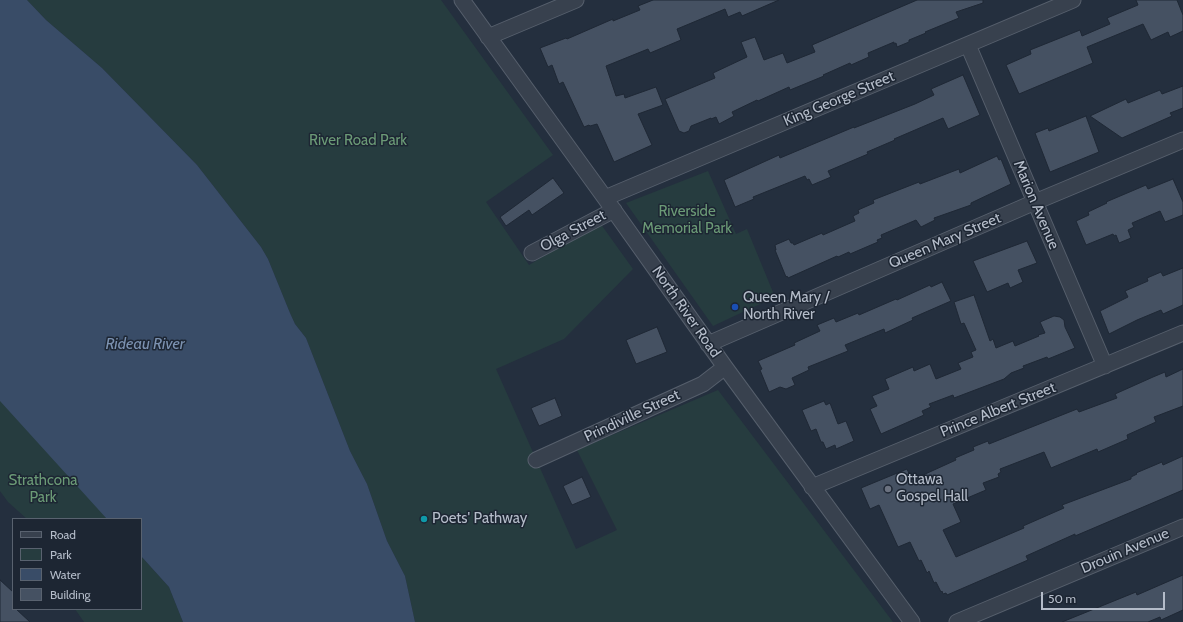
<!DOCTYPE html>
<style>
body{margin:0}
#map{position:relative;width:1183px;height:622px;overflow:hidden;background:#242f3e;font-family:Cabin,sans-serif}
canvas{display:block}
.legend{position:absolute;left:12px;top:518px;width:130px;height:92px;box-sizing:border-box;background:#1d2633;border:1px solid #59626f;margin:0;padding:5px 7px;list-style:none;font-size:12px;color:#b4bcc9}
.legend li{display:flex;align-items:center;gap:8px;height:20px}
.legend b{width:20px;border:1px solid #59626f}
.scale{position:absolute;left:1041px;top:592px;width:124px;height:18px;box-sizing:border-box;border:2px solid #b4bcc9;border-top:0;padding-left:5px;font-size:12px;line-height:14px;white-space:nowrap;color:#b4bcc9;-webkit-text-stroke:3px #1d2633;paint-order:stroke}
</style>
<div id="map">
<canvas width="1183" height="622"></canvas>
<ul class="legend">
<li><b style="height:5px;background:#38414e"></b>Road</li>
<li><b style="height:11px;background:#263c3f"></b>Park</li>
<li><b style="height:11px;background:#394c67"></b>Water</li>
<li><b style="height:11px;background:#455162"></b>Building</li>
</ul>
<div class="scale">50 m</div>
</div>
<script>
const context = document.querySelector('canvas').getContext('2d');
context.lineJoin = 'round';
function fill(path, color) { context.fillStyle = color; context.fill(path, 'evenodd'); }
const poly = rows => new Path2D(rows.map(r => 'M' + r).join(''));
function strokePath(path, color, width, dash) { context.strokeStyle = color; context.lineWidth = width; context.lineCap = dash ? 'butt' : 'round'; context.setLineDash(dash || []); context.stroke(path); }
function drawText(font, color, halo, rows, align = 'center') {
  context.font = font + ' Cabin,sans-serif'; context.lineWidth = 3; context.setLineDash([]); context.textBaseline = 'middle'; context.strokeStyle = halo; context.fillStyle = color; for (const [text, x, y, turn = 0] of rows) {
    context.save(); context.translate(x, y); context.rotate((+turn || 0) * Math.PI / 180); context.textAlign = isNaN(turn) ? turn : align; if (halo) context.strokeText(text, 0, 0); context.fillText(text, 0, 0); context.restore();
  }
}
const green = poly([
 [27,0,441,0,553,155,486,202,529,265,600,223,633,269,564,339,496,369,576,549,617,530,577,450,718,390,893,622,415,622,405,576,387,541,367,484,350,451,306,338,295,324,290,313,268,259,261,247,197,165,102,68,46,20],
 [708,171,736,234,747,229,775,297,713,326,626,203],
 [0,395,108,519,27,519,8,502,0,491],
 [141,556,169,587,183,622,84,622,75,609,141,609]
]);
const water = poly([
 [0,0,27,0,46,20,102,68,197,165,261,247,268,259,290,313,295,324,306,338,350,451,367,484,387,541,405,576,415,622,183,622,169,587,141,556,141,519,107,519,0,401]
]);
const building = poly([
 [653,0,779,0,742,16,740,12,728,17,725,9,677,29,681,40,650,53,648,49,606,66,616,96,624,94,625,98,656,87,663,105,638,114,652,145,614,162,597,124,590,126,589,125,584,127,563,82,559,84,552,65,548,67,540,48,566,38,567,39,613,19,613,21,640,10,638,6,653,0],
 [917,0,983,0,983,3,956,12,959,18,925,32,926,33,909,40,909,42,897,47,896,43,894,44,894,42,868,53,869,57,851,65,850,63,823,75,824,76,790,90,789,87,758,101,757,100,732,112,734,116,719,124,716,117,711,119,711,118,691,126,689,131,684,133,679,131,665,99,715,78,713,73,747,57,741,42,755,37,764,60,783,53,787,63,815,52,812,45,917,0],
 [1136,0,1177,0,1183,15,1183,31,1170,37,1168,32,1151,40,1143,24,1087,47,1093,63,1019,94,1006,65,1031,54,1030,50,1080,30,1082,36,1110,24,1107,18,1138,5,1136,0],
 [963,75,980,115,948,129,943,118,894,139,895,140,867,152,868,154,828,171,831,177,812,185,809,179,807,180,805,176,753,197,754,199,735,207,724,180,779,155,780,158,854,127,854,128,915,104,934,95,931,89,963,75],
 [1183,86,1183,108,1170,113,1172,116,1122,138,1090,116,1126,99,1128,103,1160,90,1162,94,1183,86],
 [1086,116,1099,152,1050,172,1035,133,1048,128,1049,131,1086,116],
 [997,156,999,160,1001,159,1011,184,971,203,971,205,934,218,935,220,921,227,916,220,881,235,882,238,877,240,878,242,850,254,849,252,838,257,837,256,788,278,787,276,786,277,775,250,776,250,775,245,789,239,791,243,793,243,794,245,822,233,823,235,855,221,853,216,859,213,858,210,874,203,873,200,919,182,920,184,959,169,960,173,997,156],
 [553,178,564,193,532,215,529,210,506,226,500,217,553,178],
 [1173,179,1183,202,1183,215,1165,222,1160,211,1132,223,1134,227,1128,230,1131,238,1119,243,1116,235,1114,236,1113,234,1086,245,1076,221,1089,215,1088,212,1107,203,1106,202,1146,185,1148,189,1173,179],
 [1027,241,1037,263,1018,270,1023,282,1010,288,1008,283,987,292,973,261,1027,241],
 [1183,268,1183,305,1163,314,1161,310,1137,320,1109,334,1100,311,1128,297,1125,291,1148,281,1147,278,1161,272,1163,276,1183,268],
 [942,282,951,301,912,318,913,320,885,333,884,329,845,345,848,351,808,367,809,370,792,378,795,385,786,389,780,387,769,392,760,370,762,369,758,361,795,345,794,343,820,331,817,325,834,318,836,322,858,313,859,315,896,299,897,300,930,285,931,287,942,282],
 [974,295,990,341,993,339,996,348,1013,341,1015,346,1039,336,1038,335,1045,333,1040,322,1054,316,1060,317,1064,320,1065,327,1075,348,1048,359,1047,357,1023,366,1024,368,1011,373,1004,379,954,398,953,395,929,404,931,407,922,411,924,415,881,434,870,409,877,406,872,396,889,389,885,379,913,367,914,371,930,364,936,379,961,369,958,363,973,357,971,352,976,350,964,323,961,324,954,302,974,295],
 [657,327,667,352,636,364,626,340,657,327],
 [1183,369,1183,406,1154,417,1156,422,1127,435,1128,439,1098,452,1097,449,1051,468,1044,452,1000,469,1001,472,998,474,999,477,983,483,986,490,953,504,961,522,943,530,956,557,1024,528,1023,526,1064,508,1062,505,1131,479,1131,477,1137,474,1136,473,1162,462,1163,465,1183,456,1183,490,1075,536,1075,534,1026,556,1028,560,947,595,946,593,943,594,942,591,941,592,936,582,934,583,929,571,927,573,921,560,919,561,910,542,898,547,879,505,870,509,861,488,907,469,912,480,956,460,955,458,974,450,973,447,988,441,989,444,1077,409,1079,412,1117,398,1115,394,1153,377,1165,372,1166,377,1183,369],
 [555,398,562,416,539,426,531,408,555,398],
 [824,401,826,405,830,403,838,424,846,421,854,441,836,449,835,445,826,449,823,442,821,442,816,429,811,431,802,410,824,401],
 [582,477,591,497,572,505,563,486,582,477],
 [1183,575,1183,610,1161,620,1160,617,1148,622,1062,622,1136,592,1137,595,1183,575],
 [0,580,13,592,13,609,16,609,30,622,0,622,0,580]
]);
const street = poly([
 [462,0,605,198,725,367,912,622],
 [488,37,576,0],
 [968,45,1105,366],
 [605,198,1073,0],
 [532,253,614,210],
 [708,344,1035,202,1183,140],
 [536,460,703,384,725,367],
 [812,487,1183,333],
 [957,622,1183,527]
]);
const markers = [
 [735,307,4,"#1a4fb4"],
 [888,489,4,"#6b7280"],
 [424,519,4,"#0f9aa8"]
];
const streetNames = [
 ["King George Street",839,99,-23],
 ["Marion Avenue",1036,205,67],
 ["Olga Street",573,231,-28],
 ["Queen Mary Street",945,241,-23],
 ["North River Road",686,312,55],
 ["Prince Albert Street",998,410,-22],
 ["Prindiville Street",632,416,-25],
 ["Drouin Avenue",1125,551,-23]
];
const parkNames = [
 ["River Road Park",358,141],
 ["Riverside",687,212],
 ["Memorial Park",687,229],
 ["Strathcona",43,481],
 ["Park",43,498]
];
const poiNames = [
 ["Queen Mary /",743,298],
 ["North River",743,315],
 ["Ottawa",896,480],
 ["Gospel Hall",896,497],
 ["Poets' Pathway",432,519]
];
const waterNames = [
 ["Rideau River",145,344]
];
fill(green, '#263c3f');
fill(water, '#394c67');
fill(building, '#455162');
strokePath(building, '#1f2835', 1);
strokePath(street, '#565f6c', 17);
strokePath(street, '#38414e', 15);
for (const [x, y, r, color] of markers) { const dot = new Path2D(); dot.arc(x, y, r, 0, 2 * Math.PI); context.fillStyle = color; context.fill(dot); strokePath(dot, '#1d2633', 1.5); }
drawText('15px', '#b4bcc9', '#1d2633', streetNames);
drawText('15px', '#6b9a76', '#1d2633', parkNames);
drawText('15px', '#b4bcc9', '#1d2633', poiNames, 'left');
drawText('italic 16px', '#7c92b1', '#1d2633', waterNames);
</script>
